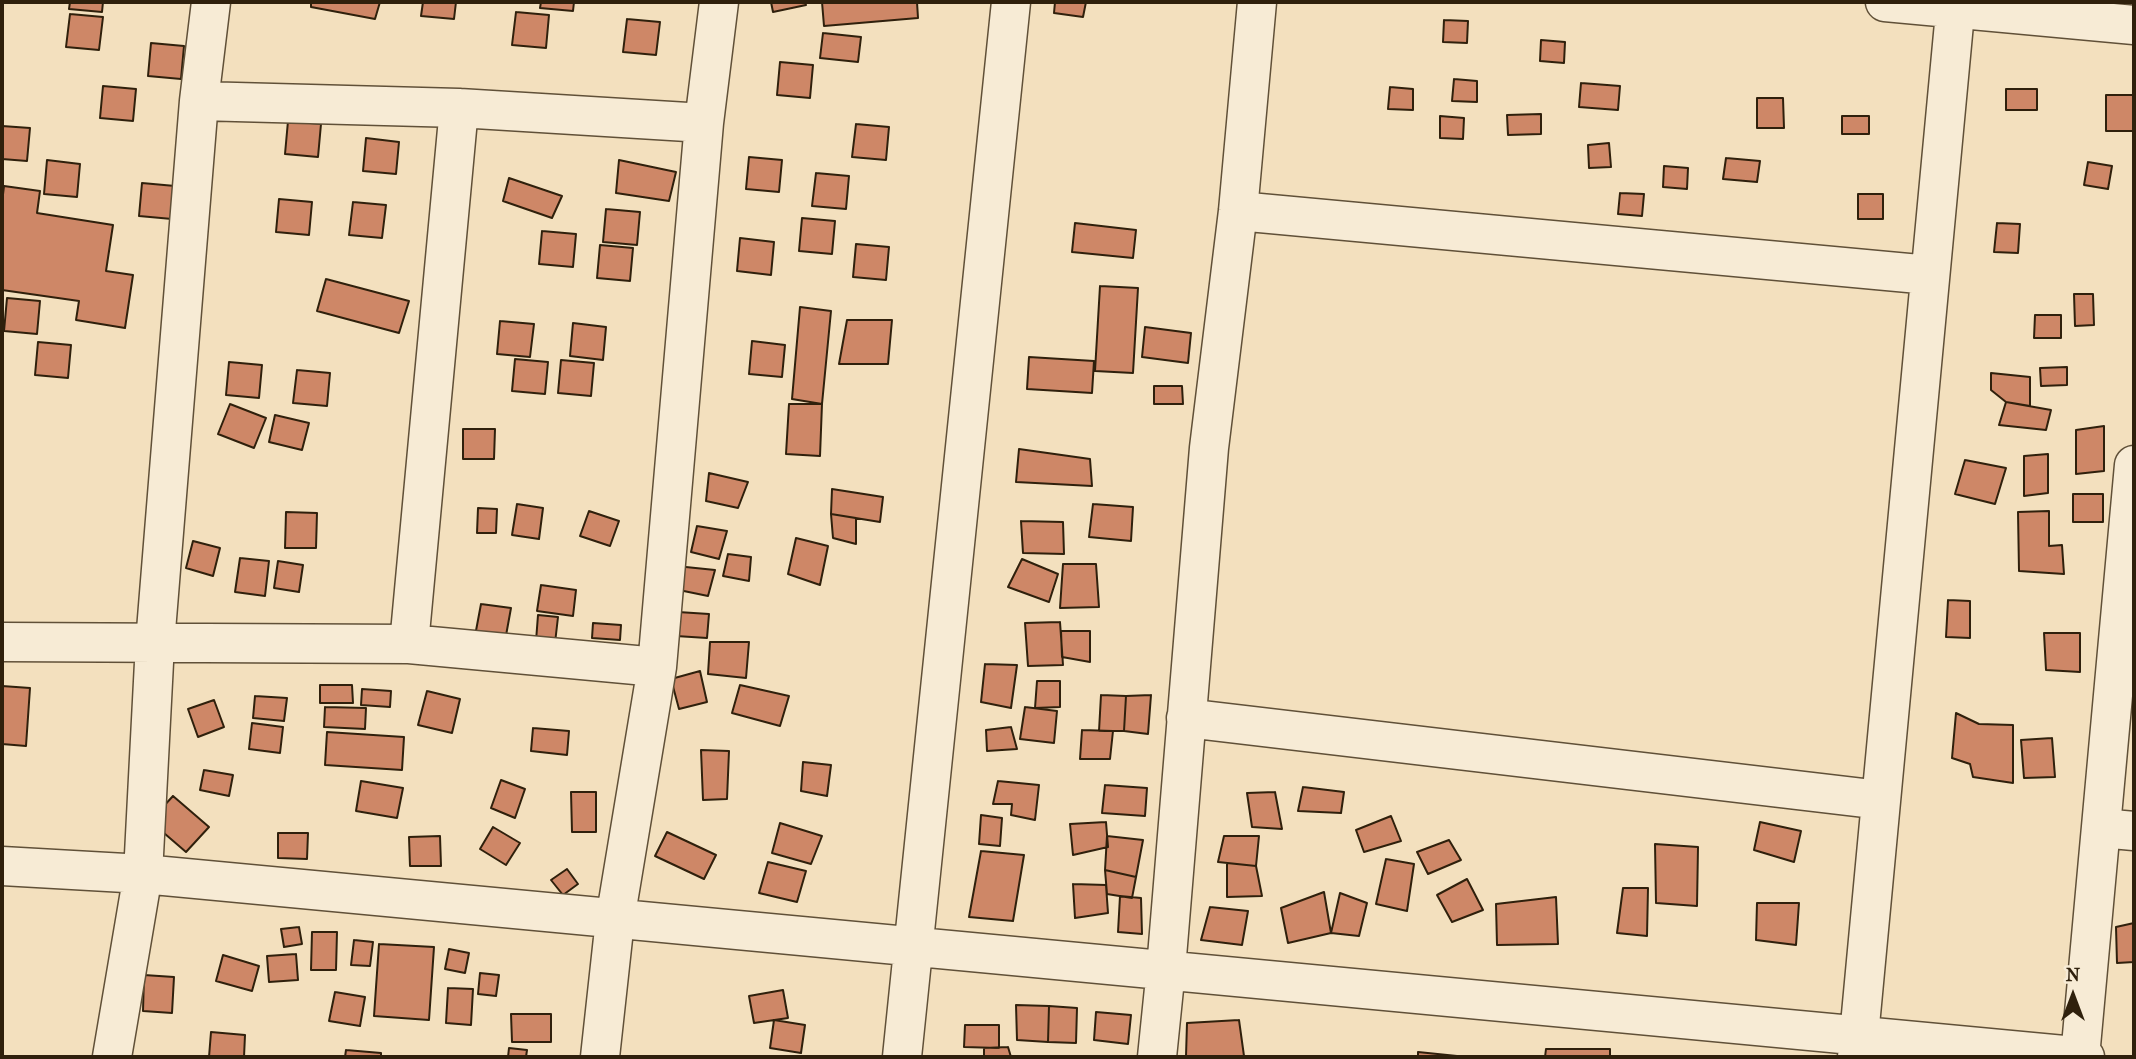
<!DOCTYPE html>
<style>
body{margin:0}
#map{position:relative;width:2136px;height:1059px;overflow:hidden;background:#f3e0be;font-family:"IM FELL French Canon",serif}
canvas{display:block}
.frame{position:absolute;inset:0;border:4px solid #2f200c;pointer-events:none}
.north{position:absolute;left:2038px;top:961px;width:70px;height:70px;-webkit-text-stroke:5px #f7ebd5;paint-order:stroke;rotate:0deg;font-size:19px;font-weight:700;line-height:28px;text-align:center;color:#2f200c}
.north::after{content:'';display:block;margin:auto;width:24px;height:32px;background:#2f200c;clip-path:polygon(50% 0,100% 100%,50% 72%,0 100%)}
</style>
<div id="map">
<canvas width="2136" height="1059"></canvas>
<div class="frame"></div>
<div class="north">N</div>
</div>
<script>
const context = document.querySelector('canvas').getContext('2d');
context.lineJoin = 'round';
function fill(path, color) { context.fillStyle = color; context.fill(path, 'evenodd'); }
const poly = rows => new Path2D(rows.map(r => 'M' + r).join(''));
function strokePath(path, color, width, dash) { context.strokeStyle = color; context.lineWidth = width; context.lineCap = dash ? 'butt' : 'round'; context.setLineDash(dash || []); context.stroke(path); }
const building = poly([
 [70,2,103,2,102,12,69,9,70,2],
 [311,2,380,2,375,19,311,7,311,2],
 [423,2,456,2,454,19,421,16,423,2],
 [541,2,574,2,573,11,540,8,541,2],
 [771,2,805,2,806,5,773,12,771,2],
 [822,2,917,2,918,18,824,26,822,2],
 [1055,2,1086,2,1083,17,1054,13,1055,2],
 [516,12,549,15,546,48,512,45,516,12],
 [70,14,103,17,99,50,66,47,70,14],
 [627,19,660,22,656,55,623,52,627,19],
 [1444,20,1468,21,1467,43,1443,42,1444,20],
 [823,33,861,37,858,62,820,58,823,33],
 [1541,40,1565,42,1564,63,1540,61,1541,40],
 [151,43,184,46,181,79,148,76,151,43],
 [780,62,813,65,810,98,777,95,780,62],
 [1454,79,1477,81,1477,102,1452,101,1454,79],
 [1581,83,1620,86,1618,110,1579,107,1581,83],
 [103,86,136,89,133,121,100,118,103,86],
 [1390,87,1413,89,1413,110,1388,109,1390,87],
 [2006,89,2037,89,2037,110,2006,110,2006,89],
 [2106,95,2134,95,2134,131,2106,131,2106,95],
 [1757,98,1783,98,1784,128,1757,128,1757,98],
 [1541,114,1541,134,1508,135,1507,115,1541,114],
 [1440,116,1464,118,1463,139,1440,138,1440,116],
 [1842,116,1869,116,1869,134,1842,134,1842,116],
 [288,121,321,124,318,157,285,154,288,121],
 [856,124,889,127,886,160,852,157,856,124],
 [2,126,30,128,27,161,2,159,2,126],
 [366,138,399,142,396,174,363,171,366,138],
 [1609,143,1611,167,1589,168,1588,145,1609,143],
 [749,157,782,160,779,192,746,189,749,157],
 [1726,158,1760,161,1757,182,1723,179,1726,158],
 [47,160,80,164,77,197,44,194,47,160],
 [619,160,676,172,669,201,616,193,619,160],
 [2088,162,2112,166,2108,189,2084,185,2088,162],
 [1664,166,1688,168,1687,189,1663,187,1664,166],
 [816,173,849,176,846,209,812,206,816,173],
 [509,178,562,196,552,218,503,201,509,178],
 [142,183,175,186,172,219,139,216,142,183],
 [4,186,40,191,37,213,113,225,106,271,133,275,125,328,76,320,79,301,2,290,2,203,4,186],
 [1620,193,1644,194,1642,216,1618,214,1620,193],
 [1858,194,1883,194,1883,219,1858,219,1858,194],
 [279,199,312,202,309,235,276,232,279,199],
 [353,202,386,205,382,238,349,235,353,202],
 [606,209,640,212,637,245,603,242,606,209],
 [802,218,835,221,832,254,799,251,802,218],
 [1075,223,1136,230,1133,258,1072,252,1075,223],
 [1997,223,2020,224,2018,253,1994,252,1997,223],
 [542,231,576,234,573,267,539,264,542,231],
 [740,238,774,242,771,275,737,271,740,238],
 [856,244,889,247,886,280,853,277,856,244],
 [600,245,633,248,630,281,597,278,600,245],
 [326,279,409,301,399,333,317,311,326,279],
 [1100,286,1138,288,1133,373,1095,371,1100,286],
 [2074,294,2093,294,2094,325,2075,326,2074,294],
 [7,298,40,301,37,334,4,331,7,298],
 [800,307,831,311,822,404,792,399,800,307],
 [2035,315,2061,315,2061,338,2034,338,2035,315],
 [847,320,892,320,888,364,839,364,847,320],
 [500,321,534,324,530,357,497,354,500,321],
 [573,323,606,327,603,360,570,356,573,323],
 [1145,327,1191,333,1188,363,1142,357,1145,327],
 [752,341,785,345,782,377,749,374,752,341],
 [38,342,71,345,68,378,35,375,38,342],
 [1029,357,1094,361,1092,393,1027,389,1029,357],
 [515,359,548,362,545,394,512,391,515,359],
 [561,360,594,363,591,396,558,393,561,360],
 [229,362,262,365,259,398,226,395,229,362],
 [2067,367,2067,385,2041,386,2040,368,2067,367],
 [297,370,330,373,327,406,293,403,297,370],
 [1991,373,2030,377,2030,406,2006,402,1991,390,1991,373],
 [1154,386,1182,386,1183,404,1154,404,1154,386],
 [2006,402,2051,410,2046,430,1999,425,2006,402],
 [230,404,266,418,254,448,218,434,230,404],
 [789,404,822,404,820,456,786,454,789,404],
 [275,415,309,423,302,450,269,442,275,415],
 [2104,426,2104,471,2076,474,2076,430,2104,426],
 [463,429,495,429,494,459,463,459,463,429],
 [1019,449,1090,459,1092,486,1016,482,1019,449],
 [2048,454,2048,493,2024,496,2024,456,2048,454],
 [1965,460,2006,468,1995,504,1955,494,1965,460],
 [709,473,748,482,738,508,706,501,709,473],
 [832,489,883,497,880,522,831,514,832,489],
 [2073,494,2103,494,2103,522,2073,522,2073,494],
 [517,504,543,508,539,539,512,535,517,504],
 [1093,504,1133,507,1131,541,1089,537,1093,504],
 [478,508,497,509,496,533,477,533,478,508],
 [589,511,619,521,610,546,580,536,589,511],
 [2049,511,2049,546,2062,545,2064,574,2019,571,2018,512,2049,511],
 [286,512,317,513,316,548,285,548,286,512],
 [831,514,856,518,856,544,833,538,831,514],
 [1021,521,1063,522,1064,554,1023,553,1021,521],
 [697,526,727,531,719,559,691,552,697,526],
 [796,538,828,546,820,585,788,574,796,538],
 [193,541,220,548,213,576,186,568,193,541],
 [728,554,751,557,749,581,723,576,728,554],
 [240,558,269,561,265,596,235,592,240,558],
 [1022,559,1058,574,1049,602,1008,587,1022,559],
 [278,561,303,565,299,592,274,588,278,561],
 [1063,564,1096,564,1099,607,1060,608,1063,564],
 [676,566,715,570,708,596,674,589,676,566],
 [541,585,576,590,573,616,537,611,541,585],
 [1948,600,1970,601,1970,638,1946,637,1948,600],
 [481,604,511,608,505,641,475,636,481,604],
 [678,612,709,614,707,638,676,636,678,612],
 [538,615,558,617,555,643,536,641,538,615],
 [1060,622,1063,665,1028,666,1025,623,1060,622],
 [593,623,621,625,620,640,592,638,593,623],
 [1061,631,1090,631,1090,662,1062,657,1061,631],
 [2044,633,2080,633,2080,672,2046,670,2044,633],
 [710,642,749,642,746,678,708,674,710,642],
 [985,664,1017,665,1011,708,981,702,985,664],
 [700,671,707,702,679,709,671,679,700,671],
 [1037,681,1060,681,1060,707,1035,708,1037,681],
 [320,685,352,685,353,703,320,703,320,685],
 [740,685,789,696,780,726,732,713,740,685],
 [2,686,30,688,26,746,2,744,2,686],
 [362,689,391,691,390,707,361,705,362,689],
 [427,691,460,699,452,733,418,725,427,691],
 [1101,695,1126,696,1124,731,1099,731,1101,695],
 [1151,695,1148,734,1124,731,1126,696,1151,695],
 [255,696,287,698,284,721,253,718,255,696],
 [214,700,224,727,198,737,188,709,214,700],
 [325,707,366,708,365,729,324,727,325,707],
 [1025,707,1057,711,1054,743,1020,739,1025,707],
 [1956,713,1979,724,2013,725,2013,783,1973,777,1970,764,1952,758,1956,713],
 [252,723,283,727,280,753,249,749,252,723],
 [1011,727,1017,749,987,751,986,730,1011,727],
 [533,728,569,731,567,755,531,751,533,728],
 [1082,730,1113,731,1110,759,1080,759,1082,730],
 [327,732,404,737,402,770,325,765,327,732],
 [2052,738,2055,777,2024,778,2021,740,2052,738],
 [701,750,729,751,727,799,703,800,701,750],
 [803,762,831,765,827,796,801,791,803,762],
 [204,770,233,775,229,796,200,790,204,770],
 [501,780,525,789,515,818,491,808,501,780],
 [361,781,403,788,397,818,356,811,361,781],
 [998,781,1039,785,1035,820,1011,815,1012,804,993,804,998,781],
 [1105,785,1147,788,1145,816,1102,813,1105,785],
 [1303,787,1344,792,1341,813,1298,811,1303,787],
 [571,792,596,792,596,832,572,832,571,792],
 [1275,792,1282,829,1252,827,1247,793,1275,792],
 [173,796,209,827,186,852,150,821,173,796],
 [981,815,1002,818,1000,846,979,844,981,815],
 [1391,816,1401,841,1364,852,1356,830,1391,816],
 [1106,822,1108,847,1073,855,1070,824,1106,822],
 [1760,822,1801,831,1794,862,1754,850,1760,822],
 [780,823,822,836,811,864,772,853,780,823],
 [493,827,520,843,506,865,480,849,493,827],
 [667,832,716,855,704,879,655,856,667,832],
 [278,833,308,833,307,859,278,858,278,833],
 [440,836,441,866,410,866,409,837,440,836],
 [1107,836,1143,840,1136,877,1105,870,1107,836],
 [1224,836,1259,836,1256,866,1218,862,1224,836],
 [1449,840,1461,860,1428,874,1417,852,1449,840],
 [1655,844,1698,847,1697,906,1656,903,1655,844],
 [981,851,1024,855,1013,921,969,917,981,851],
 [1386,859,1414,864,1407,911,1376,904,1386,859],
 [768,862,806,871,797,902,759,893,768,862],
 [1227,863,1256,866,1262,896,1227,897,1227,863],
 [567,869,578,884,563,895,551,880,567,869],
 [1105,870,1136,877,1132,898,1107,894,1105,870],
 [1467,879,1483,910,1452,922,1437,895,1467,879],
 [1073,884,1106,885,1108,913,1075,918,1073,884],
 [1623,888,1648,888,1647,936,1617,933,1623,888],
 [1324,892,1331,933,1288,943,1281,908,1324,892],
 [1340,893,1367,903,1359,936,1331,933,1340,893],
 [1120,896,1141,898,1142,934,1118,932,1120,896],
 [1556,897,1558,944,1497,945,1496,904,1556,897],
 [1757,903,1799,903,1796,945,1756,940,1757,903],
 [1210,907,1248,911,1242,945,1201,940,1210,907],
 [2134,923,2134,962,2117,963,2116,927,2134,923],
 [299,927,302,944,284,947,281,929,299,927],
 [312,932,337,932,336,970,311,970,312,932],
 [354,940,373,942,370,966,351,965,354,940],
 [379,944,434,947,429,1020,374,1016,379,944],
 [449,949,469,953,465,973,445,969,449,949],
 [296,954,298,980,269,982,267,956,296,954],
 [223,955,259,966,252,991,216,981,223,955],
 [480,973,499,975,496,996,478,994,480,973],
 [144,975,174,977,172,1013,143,1011,144,975],
 [448,988,473,989,471,1025,446,1023,448,988],
 [783,990,788,1018,754,1023,749,996,783,990],
 [335,992,365,997,360,1026,329,1021,335,992],
 [1016,1005,1049,1006,1048,1042,1017,1040,1016,1005],
 [1049,1006,1077,1008,1076,1043,1048,1042,1049,1006],
 [1096,1012,1131,1015,1128,1044,1094,1040,1096,1012],
 [511,1014,551,1014,551,1042,512,1042,511,1014],
 [774,1020,805,1025,801,1053,770,1048,774,1020],
 [1239,1020,1244,1056,1186,1056,1187,1023,1239,1020],
 [965,1025,999,1025,999,1048,964,1047,965,1025],
 [211,1032,245,1035,244,1057,209,1057,211,1032],
 [1008,1047,1011,1057,984,1057,984,1048,1008,1047],
 [509,1048,527,1050,526,1057,508,1057,509,1048],
 [1546,1049,1610,1049,1610,1057,1545,1057,1546,1049],
 [346,1050,381,1053,381,1057,345,1057,346,1050],
 [1418,1052,1457,1056,1457,1057,1418,1057,1418,1052]
]);
const minor = poly([
 [1885,2,2134,25],
 [199,101,459,108,704,123],
 [1238,211,1930,275],
 [2,642,409,644,657,667],
 [409,644,459,108],
 [1186,718,1881,800],
 [2101,828,2134,831],
 [2,866,143,874,2085,1057],
 [112,1057,143,874,155,643,199,101,211,2],
 [600,1057,615,920,657,667,704,123,719,2],
 [902,1057,1011,2],
 [1157,1057,1166,969,1209,448,1238,211,1257,2],
 [1857,1057,1956,2],
 [2080,1057,2134,465]
]);
fill(building, '#ce8767');
strokePath(building, '#2f200c', 2);
strokePath(minor, '#605038', 41);
strokePath(minor, '#f7ebd5', 38);
</script>
